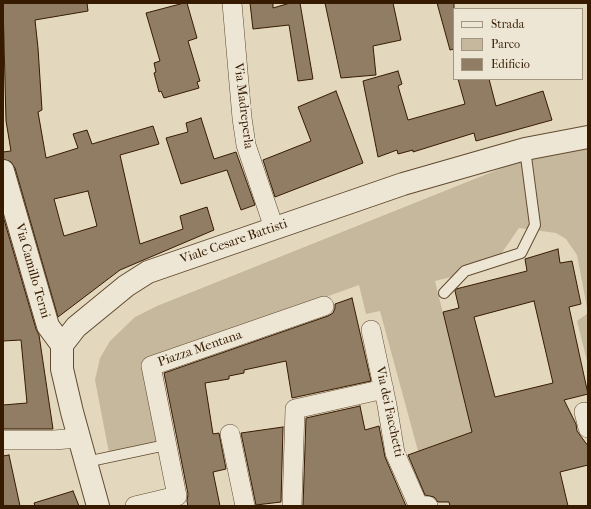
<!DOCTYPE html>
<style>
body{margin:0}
#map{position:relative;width:591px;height:509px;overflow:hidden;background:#e3d8bd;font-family:"IM FELL French Canon",serif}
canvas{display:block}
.frame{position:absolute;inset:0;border:4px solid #361b01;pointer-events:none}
.legend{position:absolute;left:453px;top:8px;width:130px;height:72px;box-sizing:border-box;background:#ede6d4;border:1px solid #a49580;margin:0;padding:5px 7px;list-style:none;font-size:12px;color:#361b01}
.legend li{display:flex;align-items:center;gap:8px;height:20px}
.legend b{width:20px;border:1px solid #a49580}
</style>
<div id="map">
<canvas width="591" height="509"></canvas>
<div class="frame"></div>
<ul class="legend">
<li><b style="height:5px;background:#ede6d4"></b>Strada</li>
<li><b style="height:11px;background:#c6b89d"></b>Parco</li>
<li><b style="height:11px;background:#907d63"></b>Edificio</li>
</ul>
</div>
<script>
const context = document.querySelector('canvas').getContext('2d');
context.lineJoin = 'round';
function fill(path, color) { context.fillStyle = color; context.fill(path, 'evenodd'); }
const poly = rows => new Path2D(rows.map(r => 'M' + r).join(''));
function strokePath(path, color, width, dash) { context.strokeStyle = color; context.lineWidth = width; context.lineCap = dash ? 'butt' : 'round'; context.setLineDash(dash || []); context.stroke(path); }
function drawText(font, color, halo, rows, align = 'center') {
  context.font = font + ' "IM FELL French Canon",serif'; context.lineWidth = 4; context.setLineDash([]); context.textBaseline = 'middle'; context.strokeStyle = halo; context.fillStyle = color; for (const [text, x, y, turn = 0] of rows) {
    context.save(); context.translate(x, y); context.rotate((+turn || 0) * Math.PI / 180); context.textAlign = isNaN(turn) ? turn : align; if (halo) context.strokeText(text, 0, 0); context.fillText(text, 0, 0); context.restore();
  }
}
const green = poly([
 [588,145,588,365,577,321,588,313,577,255,566,239,556,233,519,228,492,267,435,281,468,414,480,429,418,451,380,311,366,314,359,285,143,363,160,441,109,453,95,380,100,358,110,341,135,317,157,306,527,158]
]);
const building = poly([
 [3,3,87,3,88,11,35,20,38,48,42,110,38,112,46,158,78,148,73,134,87,130,92,144,153,126,159,144,120,155,140,244,183,229,180,216,207,207,214,230,120,270,58,317,15,168,11,162,3,159,3,152,11,151,6,121,3,3],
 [88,191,97,226,64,236,54,199,88,191],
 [184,3,187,3,197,38,188,41,200,81,197,82,199,88,164,98,161,91,159,92,154,73,156,72,154,63,160,61,146,13,184,3],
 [250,3,273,3,273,8,290,3,300,3,313,79,298,81,289,25,253,29,250,3],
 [325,3,393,3,401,40,373,46,376,75,341,78,325,3],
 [437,3,454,3,454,49,450,50,437,3],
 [398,71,402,84,398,86,408,120,465,104,458,79,489,79,496,106,543,91,552,120,476,141,474,133,413,152,413,150,398,154,397,150,378,157,363,81,398,71],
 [336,91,363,163,275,197,263,160,311,141,298,107,336,91],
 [201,118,214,159,236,152,255,205,241,210,227,170,181,184,166,138,188,132,186,123,201,118],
 [3,216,36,329,39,335,53,429,3,429,3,405,27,403,21,340,3,341,3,216],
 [558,249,560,263,572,261,581,304,569,307,588,394,564,400,576,424,577,431,588,446,588,465,560,472,568,506,450,506,449,502,438,502,434,497,425,495,408,455,472,432,443,312,459,308,455,291,456,289,527,271,525,259,558,249],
 [534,301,553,383,495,397,474,317,534,301],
 [352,298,371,381,292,398,286,361,244,370,244,373,229,376,229,379,205,383,213,434,219,433,226,469,213,472,220,506,188,506,187,501,188,494,164,373,328,316,333,313,335,308,335,304,352,298],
 [360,406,365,430,379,426,385,457,406,506,303,506,306,418,360,406],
 [283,427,281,502,256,505,241,433,283,427],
 [9,455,20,506,3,506,3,456,9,455],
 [73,491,79,506,35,506,34,503,73,491]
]);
const service = poly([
 [444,293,465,271,521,253,535,225,525,149],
 [86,462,166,445]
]);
const minor = poly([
 [232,3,242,118,246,145,274,228],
 [371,330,387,405,395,453,418,505,428,506],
 [584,412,588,428],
 [230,434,245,506],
 [3,440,54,440,78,438],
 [135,506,177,496,151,366,324,306],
 [292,506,295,409,384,389]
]);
const tertiary = poly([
 [3,171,48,326,62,345],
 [98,506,72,412,62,369,62,345,76,327,126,286,148,272,403,184,525,149,588,137]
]);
const streetNames = [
 ["Via Madreperla",243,106,83],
 ["Viale Cesare Battisti",234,242,-19],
 ["Via Camillo Terni",32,271,74],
 ["Piazza Mentana",200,349,-19],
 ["Via dei Facchetti",389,412,78]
];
fill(green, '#c6b89d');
fill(building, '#907d63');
strokePath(building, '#361b01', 1);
strokePath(service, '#614a30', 12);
strokePath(minor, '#614a30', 20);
strokePath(tertiary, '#614a30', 24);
strokePath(service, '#ede6d4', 10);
strokePath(minor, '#ede6d4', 19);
strokePath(tertiary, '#ede6d4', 22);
drawText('13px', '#361b01', '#ede6d4', streetNames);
</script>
